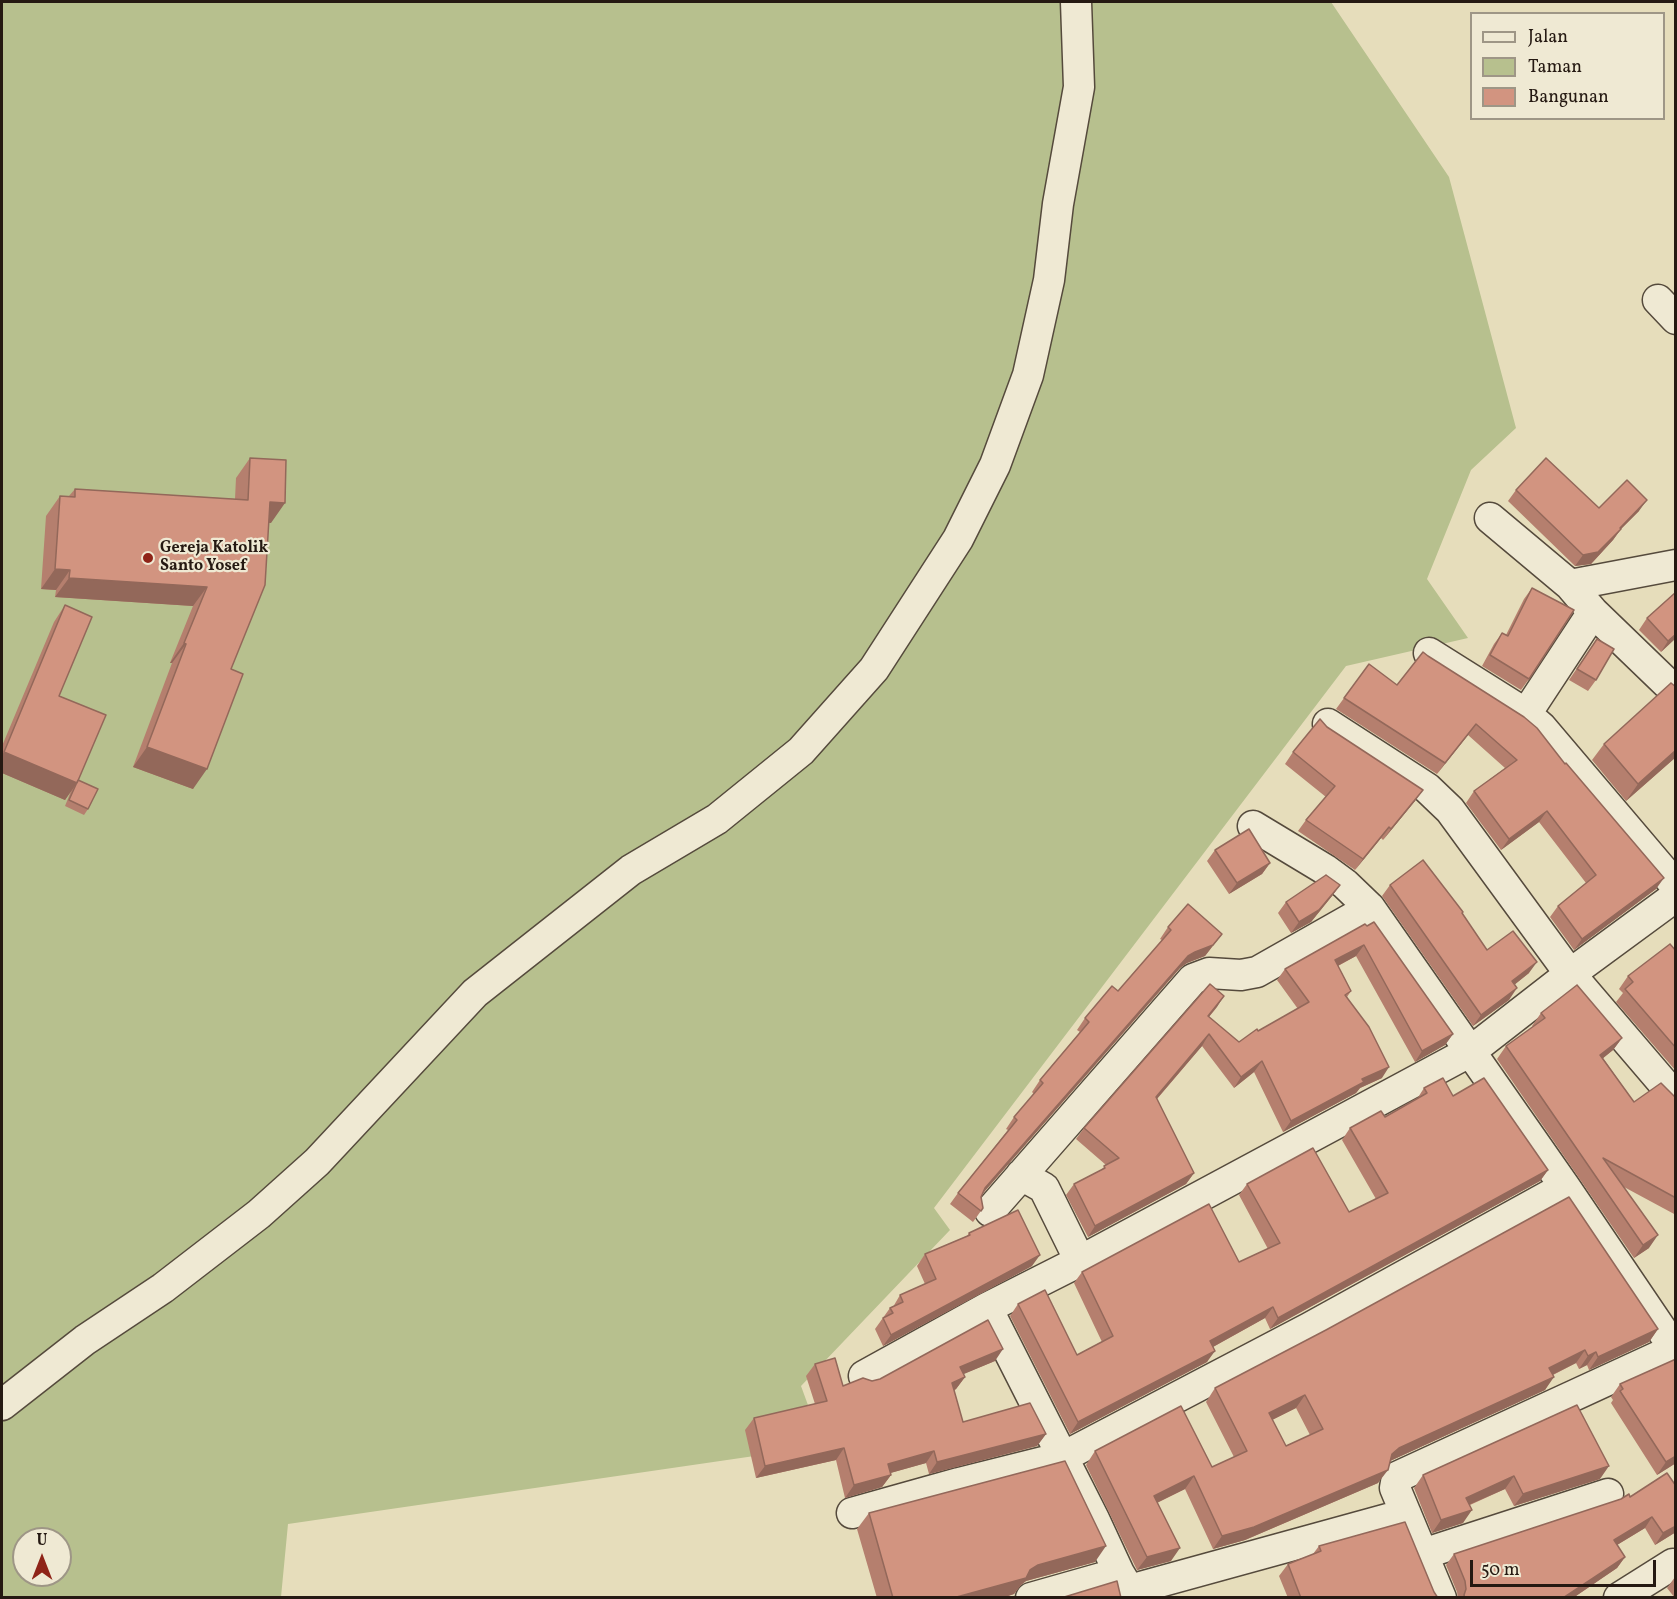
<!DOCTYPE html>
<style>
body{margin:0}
#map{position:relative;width:1677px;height:1599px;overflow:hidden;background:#e6ddbb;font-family:Vollkorn,serif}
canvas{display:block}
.frame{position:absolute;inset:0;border:3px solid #251912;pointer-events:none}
.legend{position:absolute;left:1470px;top:12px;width:195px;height:108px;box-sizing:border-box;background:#efe9d3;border:2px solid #9e9686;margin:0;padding:8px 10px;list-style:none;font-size:18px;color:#251912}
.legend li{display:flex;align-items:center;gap:12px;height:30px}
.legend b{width:30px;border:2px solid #9e9686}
.north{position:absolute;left:12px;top:1527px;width:60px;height:60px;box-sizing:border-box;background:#efe9d3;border:2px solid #9e9686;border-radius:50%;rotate:0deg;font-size:16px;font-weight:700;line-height:24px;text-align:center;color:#251912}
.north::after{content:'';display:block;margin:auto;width:21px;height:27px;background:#8f2418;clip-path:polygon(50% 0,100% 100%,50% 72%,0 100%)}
.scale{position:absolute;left:1470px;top:1560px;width:186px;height:27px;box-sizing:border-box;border:3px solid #251912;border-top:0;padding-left:8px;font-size:18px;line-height:21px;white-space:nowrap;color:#251912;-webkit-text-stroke:4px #efe9d3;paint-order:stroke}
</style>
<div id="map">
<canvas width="1677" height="1599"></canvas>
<div class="frame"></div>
<ul class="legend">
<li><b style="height:8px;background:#efe9d3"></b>Jalan</li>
<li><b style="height:16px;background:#b7c08e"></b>Taman</li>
<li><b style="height:16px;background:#d29480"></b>Bangunan</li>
</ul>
<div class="north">U</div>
<div class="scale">50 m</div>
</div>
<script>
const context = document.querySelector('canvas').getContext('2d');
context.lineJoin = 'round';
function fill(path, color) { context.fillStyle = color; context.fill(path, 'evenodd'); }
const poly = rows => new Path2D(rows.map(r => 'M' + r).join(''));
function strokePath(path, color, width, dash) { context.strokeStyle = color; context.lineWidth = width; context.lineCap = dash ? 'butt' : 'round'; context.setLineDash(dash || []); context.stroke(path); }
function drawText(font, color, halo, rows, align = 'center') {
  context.font = font + ' Vollkorn,serif'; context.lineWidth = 4.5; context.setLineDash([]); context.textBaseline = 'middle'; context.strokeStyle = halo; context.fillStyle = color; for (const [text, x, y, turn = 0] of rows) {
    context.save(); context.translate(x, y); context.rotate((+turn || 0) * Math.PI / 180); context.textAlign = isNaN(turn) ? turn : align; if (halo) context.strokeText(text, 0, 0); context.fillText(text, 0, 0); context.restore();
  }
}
const green = poly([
 [2,2,1331,2,1449,177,1516,428,1471,470,1427,579,1468,638,1346,666,934,1208,950,1230,801,1386,823,1446,288,1524,281,1597,2,1598],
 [24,1539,60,1539,60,1575,24,1575]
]);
const minor = poly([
 [1658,300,1676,319],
 [1490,518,1570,585,1593,612,1676,692],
 [1570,585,1676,565],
 [1429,653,1526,714,1541,727,1676,886],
 [1526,714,1593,612],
 [1328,724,1427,788,1450,810,1570,974,1676,1098],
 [1253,826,1326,870,1345,884,1370,908,1565,1187,1676,1351],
 [1021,1175,1044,1188,1080,1261],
 [990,1211,1193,979,1209,973,1241,975,1257,972,1370,908],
 [987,1308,1094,1519,1119,1573,1134,1598],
 [864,1376,987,1308,1080,1261,1471,1051,1570,974,1676,896],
 [2,1405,85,1340,163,1288,259,1214,317,1162,475,993,631,870,717,819,801,751,874,669,958,539,995,465,1028,375,1049,280,1058,204,1079,87,1076,2],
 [852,1513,959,1483,1063,1457,1309,1328,1565,1187],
 [1423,1554,1608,1494],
 [1130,1590,1406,1514],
 [1031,1598,1119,1573],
 [1441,1598,1395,1488,1397,1477,1675,1349],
 [1619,1598,1673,1564]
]);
const wall = poly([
 [250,458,271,523,269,523,231,669,193,789,133,767,172,663,170,663,193,606,55,597,56,590,41,589,46,516,60,496,69,496,75,489,235,499,236,478],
 [1516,490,1599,508,1639,511,1621,529,1613,540,1591,564,1575,566,1508,501],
 [1532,588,1529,679,1521,690,1482,666,1494,644,1502,633,1506,635,1524,599],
 [1676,592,1676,638,1661,652,1639,630,1647,618],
 [65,605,59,696,78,780,88,809,84,815,65,806,71,791,65,800,2,773,2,746,54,622],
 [1597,639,1596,680,1588,691,1569,680],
 [1423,652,1656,889,1574,950,1550,917,1558,906,1586,883,1539,822,1501,850,1466,803,1474,791,1505,768,1468,735,1437,774,1336,709,1369,664,1397,685],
 [1676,687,1676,757,1626,801,1592,760,1604,744],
 [1327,727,1415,801,1383,840,1381,838,1355,870,1298,831,1306,820,1326,797,1285,764,1293,752],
 [1215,850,1270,863,1262,874,1229,894,1207,861],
 [1340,885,1332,896,1311,922,1291,933,1278,913,1286,902],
 [1390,885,1462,913,1487,950,1529,973,1514,985,1509,1000,1473,1026,1382,896],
 [1365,924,1453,1034,1445,1045,1415,1062,1356,956,1338,966,1351,991,1347,997,1382,1078,1360,1088,1356,1093,1283,1132,1254,1072,1234,1088,1202,1046,1157,1099,1194,1173,1186,1184,1088,1237,1066,1195,1074,1184,1101,1170,1106,1165,1076,1139,1084,1128,1217,1007,1209,1017,1239,1042,1298,1009,1277,980,1285,969],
 [1168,927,1222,934,1205,956,1187,963,1180,968,983,1193,981,1197,983,1208,973,1222,950,1204,958,1193,1008,1130,1006,1129,1014,1117,1034,1094,1032,1092,1040,1080,1080,1032,1077,1030,1085,1018,1118,991,1162,940,1160,939],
 [1676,951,1676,1071,1616,1002,1623,993,1619,989,1628,976],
 [1541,1013,1622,1038,1613,1050,1603,1058,1634,1102,1676,1098,1676,1215,1624,1187,1649,1248,1634,1258,1497,1059,1506,1046,1533,1027,1532,1026],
 [1424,1088,1453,1096,1548,1170,1540,1181,1270,1329,1265,1318,1213,1347,1207,1362,1070,1434,1010,1316,1018,1304,1077,1355,1102,1342,1074,1283,1082,1272,1239,1262,1268,1249,1239,1195,1247,1184,1349,1212,1376,1199,1342,1140,1350,1128,1385,1117,1417,1099],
 [969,1233,1032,1266,883,1346,875,1329,890,1308,893,1307,900,1295,925,1284,917,1266,925,1254,967,1236],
 [1658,1329,1649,1342,1589,1370,1587,1365,1579,1369,1576,1363,1553,1375,1545,1390,1390,1461,1378,1483,1245,1540,1213,1549,1185,1489,1157,1503,1171,1561,1137,1570,1086,1465,1095,1451,1212,1467,1234,1457,1206,1402,1215,1388],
 [1296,1408,1310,1435,1286,1446,1272,1420],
 [995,1361,963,1374,965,1377,956,1389,954,1391,963,1422,1046,1434,1037,1446,929,1474,926,1463,890,1473,891,1475,882,1487,845,1498,836,1460,756,1478,745,1430,754,1418,815,1404,806,1376,815,1364,843,1386],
 [1620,1384,1676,1463,1657,1475,1611,1403,1613,1400,1611,1397],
 [1577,1405,1600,1479,1514,1506,1505,1489,1470,1505,1463,1523,1432,1533,1414,1488,1423,1475],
 [1630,1497,1676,1532,1655,1545,1645,1528,1617,1545,1625,1557,1617,1568,1573,1598,1458,1598,1457,1592,1446,1565,1454,1554],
 [869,1513,1095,1562,1026,1581,1021,1585,1014,1594,1002,1598,877,1598,857,1529],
 [1319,1546,1434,1592,1438,1598,1288,1598,1279,1576,1288,1564,1313,1554],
 [1675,1577,1676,1598,1675,1598,1667,1588]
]);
const shadedWall = poly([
 [1647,500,1639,511,1621,529,1613,540,1591,564,1575,566,1583,555,1620,528],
 [270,502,285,503,271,523,256,522],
 [55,569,70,570,56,590,41,589],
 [69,578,207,587,193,606,55,597],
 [1676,634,1676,638,1661,652,1668,641],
 [184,643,186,644,172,663,170,663],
 [1476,724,1468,735,1437,774,1445,763],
 [147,747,207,769,193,789,133,767],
 [1676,750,1676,757,1626,801,1638,784],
 [4,752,77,783,65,800,2,773,2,755],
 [1423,790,1415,801,1383,840,1391,829],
 [1547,811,1539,822,1501,850,1509,839],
 [1389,827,1381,838,1355,870,1363,859],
 [1270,863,1262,874,1229,894,1237,883],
 [1664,878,1656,889,1574,950,1582,939],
 [1340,885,1332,896,1311,922,1291,933,1299,922],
 [1222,934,1205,956,1187,963,1180,968,977,1200,985,1188,1188,956],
 [1364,945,1356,956,1328,971,1335,960],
 [1537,962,1529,973,1504,993,1512,981],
 [1517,988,1509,1000,1473,1026,1481,1015],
 [1224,996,1217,1007,1200,1027,1208,1016],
 [1209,1034,1202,1046,1149,1108,1156,1097],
 [1453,1034,1445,1045,1415,1062,1422,1051],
 [1622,1038,1613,1050,1591,1068,1600,1055],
 [1262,1061,1254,1072,1234,1088,1241,1077],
 [1389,1067,1382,1078,1360,1088,1356,1093,1283,1132,1291,1121,1362,1079],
 [1548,1170,1540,1181,1270,1329,1278,1318],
 [1194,1173,1186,1184,1088,1237,1095,1226],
 [1658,1235,1649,1248,1634,1258,1643,1245],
 [1040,1255,1032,1266,883,1346,891,1335],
 [1273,1307,1265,1318,1202,1353,1210,1341],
 [1658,1329,1649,1342,1589,1370,1598,1357],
 [1003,1349,995,1361,952,1379,960,1367],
 [1585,1350,1576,1363,1540,1381,1549,1368],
 [1215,1351,1207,1362,1070,1434,1078,1422],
 [1596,1352,1587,1365,1579,1369,1588,1356],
 [965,1377,956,1389,943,1395,952,1383],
 [1554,1377,1545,1390,1390,1461,1392,1454,1399,1448],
 [1305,1395,1296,1408,1260,1426,1269,1413],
 [1046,1434,1037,1446,929,1474,937,1462],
 [844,1448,836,1460,756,1478,765,1466],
 [934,1451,926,1463,880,1476,888,1464],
 [1676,1456,1676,1463,1657,1475,1666,1462],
 [1609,1466,1600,1479,1514,1506,1523,1494],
 [1388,1470,1378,1483,1245,1540,1213,1549,1222,1536],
 [891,1475,882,1487,845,1498,854,1485],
 [1194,1476,1185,1489,1144,1509,1154,1496],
 [1514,1476,1505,1489,1457,1510,1466,1498],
 [1472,1510,1463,1523,1432,1533,1441,1520],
 [1652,1517,1645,1528,1607,1551,1614,1540],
 [1676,1526,1676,1532,1655,1545,1663,1533],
 [1106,1546,1095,1562,1026,1581,1021,1585,1014,1594,1002,1598,953,1598,1030,1570,1038,1565],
 [1180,1548,1171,1561,1137,1570,1147,1557],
 [1625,1557,1617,1568,1573,1598,1563,1598]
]);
const building = poly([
 [250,458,286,460,285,503,270,502,265,585,231,669,243,674,207,769,147,747,186,644,184,643,207,587,69,578,70,570,55,569,60,496,75,497,75,489,248,500,250,458],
 [1546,458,1599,508,1627,480,1647,500,1620,528,1621,529,1598,552,1583,555,1516,490,1546,458],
 [1532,588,1574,610,1529,679,1490,655,1502,633,1508,636,1532,588],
 [1676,592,1676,634,1668,641,1647,618,1676,592],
 [65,605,92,617,59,696,106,715,77,783,4,752,65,605],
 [1597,639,1614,649,1596,680,1577,669,1597,639],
 [1423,652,1428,656,1524,717,1537,728,1565,764,1566,763,1664,878,1582,939,1558,906,1596,875,1547,811,1509,839,1474,791,1517,760,1476,724,1445,763,1344,698,1369,664,1397,685,1423,652],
 [1671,683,1676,687,1676,750,1638,784,1604,744,1671,683],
 [1320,719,1327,727,1423,790,1391,829,1389,827,1363,859,1306,820,1335,786,1293,752,1320,719],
 [78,780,98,789,88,809,69,800,78,780],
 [1249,829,1270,863,1237,883,1215,850,1249,829],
 [1423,860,1463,912,1462,913,1487,950,1513,931,1537,962,1512,981,1517,988,1481,1015,1390,885,1423,860],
 [1326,875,1340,885,1319,910,1299,922,1286,902,1326,875],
 [1188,904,1222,934,1213,945,1195,952,1188,956,985,1188,981,1197,983,1208,981,1211,958,1193,1017,1120,1014,1117,1043,1083,1040,1080,1089,1022,1085,1018,1112,986,1118,991,1171,930,1168,927,1188,904],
 [1374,922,1453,1034,1422,1051,1364,945,1335,960,1351,991,1345,995,1369,1027,1389,1067,1362,1079,1364,1082,1291,1121,1262,1061,1241,1077,1209,1034,1156,1097,1194,1173,1095,1226,1074,1184,1105,1168,1104,1166,1119,1158,1084,1128,1210,984,1224,996,1208,1016,1239,1042,1257,1029,1258,1031,1309,1002,1285,969,1365,924,1367,926,1374,922],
 [1670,944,1676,951,1676,1048,1625,989,1633,982,1628,976,1670,944],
 [1577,985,1622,1038,1600,1055,1634,1102,1661,1083,1676,1098,1676,1198,1603,1158,1658,1235,1643,1245,1506,1046,1545,1018,1541,1013,1577,985],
 [1443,1078,1453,1096,1484,1078,1548,1170,1278,1318,1273,1307,1210,1341,1215,1351,1078,1422,1018,1304,1045,1290,1077,1355,1113,1336,1082,1272,1209,1204,1239,1262,1280,1243,1247,1184,1313,1148,1349,1212,1388,1193,1350,1128,1381,1111,1385,1117,1427,1093,1424,1088,1443,1078],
 [1569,1197,1658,1329,1598,1357,1596,1352,1588,1356,1585,1350,1549,1368,1554,1377,1399,1448,1392,1454,1388,1470,1254,1527,1222,1536,1194,1476,1154,1496,1180,1548,1147,1557,1095,1451,1181,1406,1212,1467,1247,1451,1215,1388,1326,1330,1569,1197],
 [1305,1395,1323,1429,1286,1446,1269,1413,1305,1395],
 [1018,1210,1040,1255,891,1335,883,1318,893,1313,890,1308,903,1302,900,1295,936,1279,925,1254,970,1235,969,1233,1018,1210],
 [988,1320,1003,1349,960,1367,965,1377,952,1383,963,1422,1030,1403,1046,1434,937,1462,934,1451,888,1464,891,1475,854,1485,844,1448,765,1466,754,1418,827,1401,815,1364,835,1358,843,1386,863,1378,872,1381,880,1379,988,1320],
 [1676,1359,1676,1456,1666,1462,1620,1391,1623,1389,1620,1384,1676,1359],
 [1577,1405,1609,1466,1523,1494,1514,1476,1466,1498,1472,1510,1441,1520,1423,1475,1577,1405],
 [1065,1461,1106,1546,1038,1565,1030,1570,1026,1578,953,1598,893,1598,869,1513,1065,1461],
 [1667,1473,1676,1486,1676,1526,1663,1533,1652,1517,1614,1540,1625,1557,1563,1598,1465,1598,1464,1595,1466,1589,1465,1581,1454,1554,1621,1499,1629,1494,1630,1497,1667,1473],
 [1405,1522,1434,1592,1438,1598,1301,1598,1288,1564,1321,1551,1319,1546,1405,1522],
 [1117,1581,1121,1598,1061,1598,1117,1581]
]);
const markers = [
 [148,558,6,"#8f2418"]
];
const poiNames = [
 ["Gereja Katolik",160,549],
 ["Santo Yosef",160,567]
];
fill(green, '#b7c08e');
strokePath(minor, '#554a3c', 33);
strokePath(minor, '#efe9d3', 30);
fill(wall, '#b57f6e');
fill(shadedWall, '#93685a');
fill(building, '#d29480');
strokePath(building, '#93685a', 1.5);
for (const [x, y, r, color] of markers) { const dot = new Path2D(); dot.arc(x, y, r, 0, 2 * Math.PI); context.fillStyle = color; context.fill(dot); strokePath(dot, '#efe9d3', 2); }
drawText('bold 16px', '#251912', '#efe9d3', poiNames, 'left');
</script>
